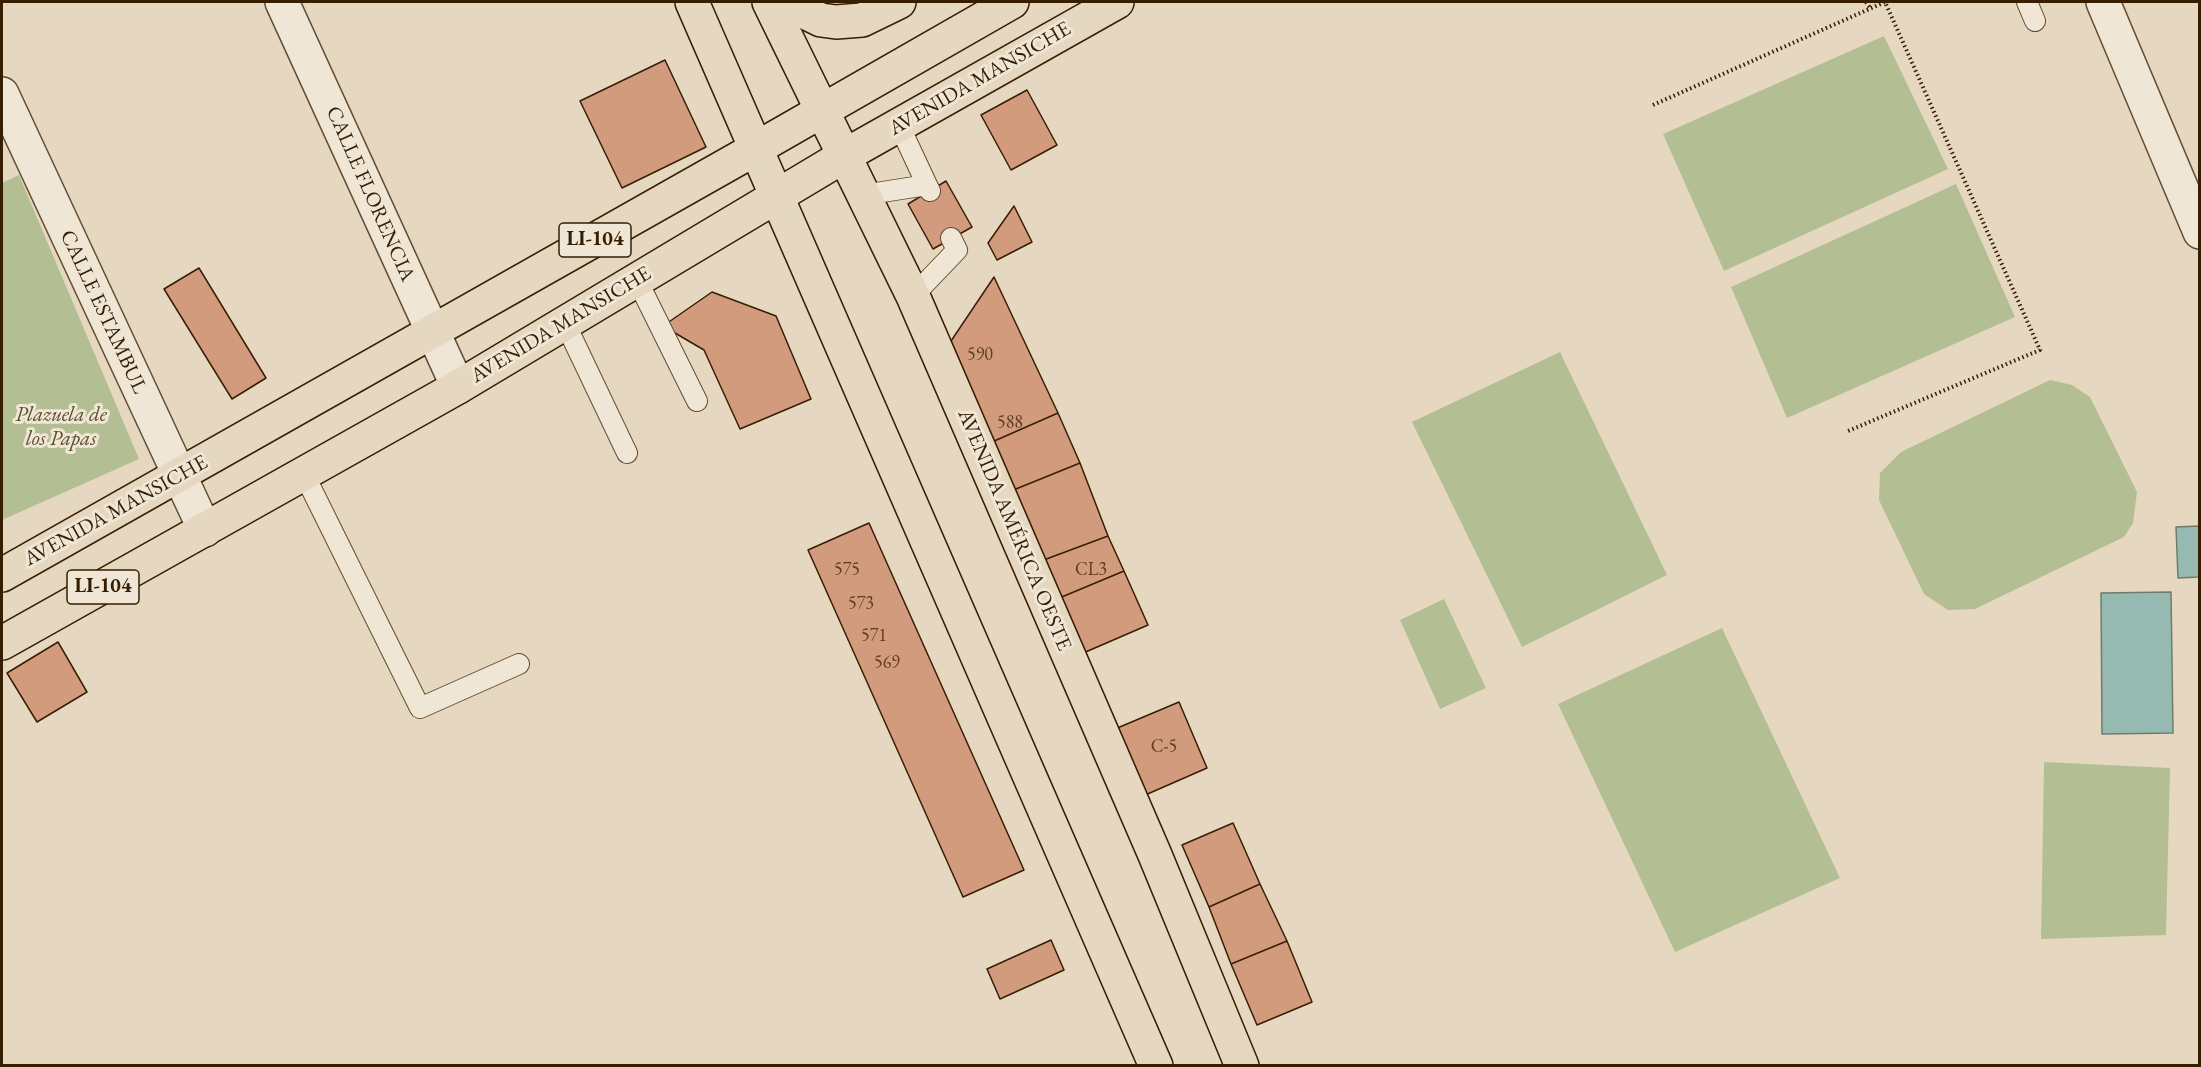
<!DOCTYPE html>
<meta charset="utf-8">
<style>
body{margin:0}
#map{position:relative;width:2201px;height:1067px;overflow:hidden;background:#e6d8c0;font-family:"EB Garamond",serif}
canvas{display:block}
.frame{position:absolute;inset:0;border:3px solid #371e00;pointer-events:none}
</style>
<div id="map">
<canvas width="2201" height="1067"></canvas>
<div class="frame"></div>
</div>
<script>
const context = document.querySelector('canvas').getContext('2d');
context.lineJoin = 'round';
function fill(path, color) { context.fillStyle = color; context.fill(path, 'evenodd'); }
const poly = rows => new Path2D(rows.map(r => 'M' + r).join(''));
function strokePath(path, color, width, dash) { context.strokeStyle = color; context.lineWidth = width; context.lineCap = dash ? 'butt' : 'round'; context.setLineDash(dash || []); context.stroke(path); }
function drawText(font, color, halo, rows, align = 'center') {
  context.font = font + ' "EB Garamond",serif'; context.lineWidth = 6; context.setLineDash([]); context.textBaseline = 'middle'; context.strokeStyle = halo; context.fillStyle = color; for (const [text, x, y, turn = 0] of rows) {
    context.save(); context.translate(x, y); context.rotate((+turn || 0) * Math.PI / 180); context.textAlign = isNaN(turn) ? turn : align; if (halo) context.strokeText(text, 0, 0); context.fillText(text, 0, 0); context.restore();
  }
}
const green = poly([
 [1884,36,1948,169,1724,271,1663,134],
 [19,175,139,459,2,520,2,183],
 [1956,184,2015,317,1787,418,1731,287],
 [1560,352,1667,575,1522,647,1412,422],
 [2050,380,2072,385,2090,397,2137,492,2133,523,2124,537,1975,609,1948,610,1924,594,1879,500,1880,473,1901,452],
 [1444,599,1486,688,1440,709,1400,620],
 [1722,628,1840,878,1675,952,1558,704],
 [2044,762,2170,768,2166,935,2041,939]
]);
const water = poly([
 [2199,526,2199,577,2178,578,2176,527,2199,526],
 [2171,592,2173,733,2102,734,2101,593,2171,592]
]);
const building = poly([
 [665,60,706,147,622,188,580,101,665,60],
 [1027,90,1057,145,1011,170,981,115,1027,90],
 [946,181,972,227,933,249,908,204,946,181],
 [1014,206,1032,242,997,260,988,243,1014,206],
 [199,268,266,378,232,399,164,289,199,268],
 [994,277,1058,413,992,442,947,347,994,277],
 [712,292,776,316,811,399,740,429,704,350,663,326,712,292],
 [1058,413,1080,463,1011,491,992,442,1058,413],
 [1080,463,1108,536,1041,561,1011,491,1080,463],
 [869,523,1024,870,963,897,808,550,869,523],
 [1108,536,1124,571,1057,599,1041,561,1108,536],
 [1124,571,1148,625,1081,654,1057,599,1124,571],
 [58,642,87,692,37,722,7,673,58,642],
 [1179,702,1207,768,1143,796,1115,729,1179,702],
 [1233,823,1260,884,1209,907,1182,845,1233,823],
 [1260,884,1287,941,1231,964,1209,907,1260,884],
 [1051,940,1064,970,1000,999,987,969,1051,940],
 [1287,941,1312,1002,1257,1025,1231,964,1287,941]
]);
const path = poly([
 [1866,2,1871,9],
 [1653,105,1885,2,2040,350,1848,431]
]);
const service = poly([
 [2027,2,2035,21],
 [899,125,927,185],
 [863,195,927,185,930,191],
 [637,280,697,401],
 [913,296,957,250,951,238],
 [565,323,627,453],
 [304,474,420,708,519,664]
]);
const minor = poly([
 [282,2,458,387],
 [2103,2,2200,232],
 [2,94,205,530]
]);
const primary = poly([
 [692,2,1156,1066],
 [769,2,913,296,1155,855,1242,1066]
]);
const trunk = poly([
 [784,2,821,20,836,22,862,20,899,2],
 [2,575,757,148,1012,2],
 [2,643,458,387,844,156,1117,2]
]);
const numberNames = [
 ["590",980,355],
 ["588",1010,423],
 ["575",847,570],
 ["CL3",1091,570],
 ["573",861,604],
 ["571",874,636],
 ["569",887,663],
 ["C-5",1164,747]
];
const shields = [
 [595,240,72],
 [103,587,72]
];
const shieldNames = [
 ["LI-104",595,240],
 ["LI-104",103,587]
];
const streetNames = [
 ["AVENIDA MANSICHE",980,79,-30],
 ["CALLE FLORENCIA",370,194,66],
 ["CALLE ESTAMBUL",103,312,65],
 ["AVENIDA MANSICHE",561,325,-31],
 ["AVENIDA MANSICHE",116,511,-29],
 ["AVENIDA AMÉRICA OESTE",1014,530,67]
];
const parkNames = [
 ["Plazuela de",61,415],
 ["los Papas",61,439]
];
fill(green, '#b3bf93');
fill(water, '#96bab2');
strokePath(water, '#707c6b', 1.5);
fill(building, '#d29b7e');
strokePath(building, '#371e00', 1.5);
strokePath(service, '#634c30', 22);
strokePath(minor, '#634c30', 36);
strokePath(primary, '#371e00', 36);
strokePath(trunk, '#371e00', 36);
strokePath(path, '#371e00', 4, [1.5, 3]);
strokePath(service, '#efe6d6', 20);
strokePath(minor, '#efe6d6', 33);
strokePath(primary, '#e6d8c0', 33);
strokePath(trunk, '#e6d8c0', 33);
drawText('18px', '#5e3d20', null, numberNames);
for (const [x, y, w] of shields) { const box = new Path2D(); box.roundRect(x - w / 2, y - 17, w, 34, 4.5); context.fillStyle = '#efe6d6'; context.fill(box); strokePath(box, '#371e00', 1.5); }
drawText('bold 20px', '#371e00', null, shieldNames);
drawText('21px', '#371e00', '#efe6d6', streetNames);
drawText('italic 21px', '#5c4e2c', '#efe6d6', parkNames);
</script>
